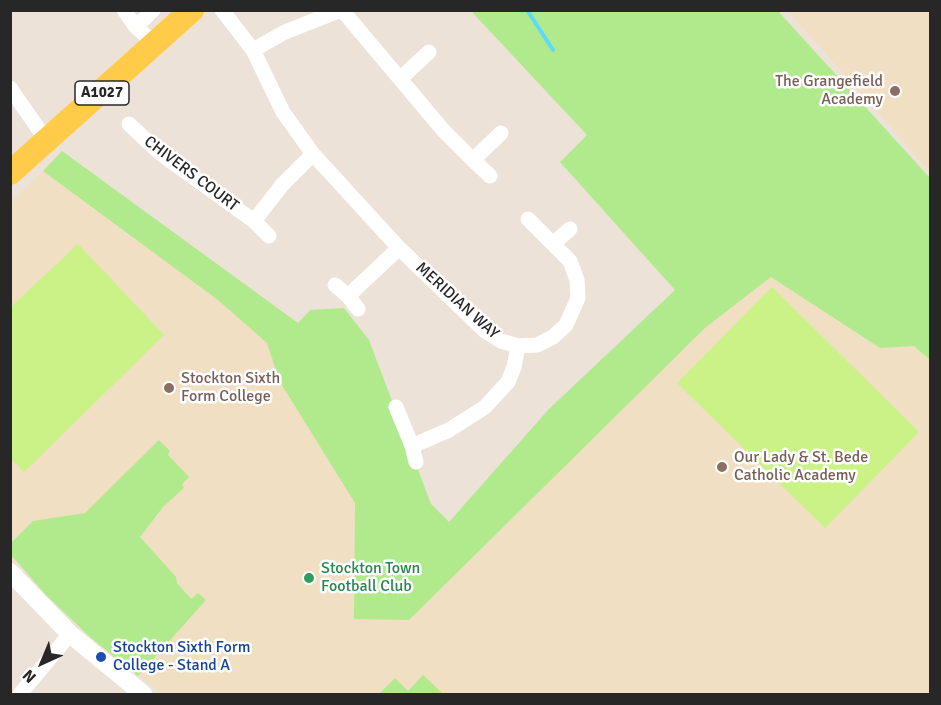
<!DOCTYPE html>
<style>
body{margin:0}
#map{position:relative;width:941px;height:705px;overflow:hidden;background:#ece2d7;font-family:Signika,sans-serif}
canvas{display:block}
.frame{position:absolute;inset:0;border:12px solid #272727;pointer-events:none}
.north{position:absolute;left:12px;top:633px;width:60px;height:60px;-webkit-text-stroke:4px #fff;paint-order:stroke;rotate:224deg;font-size:16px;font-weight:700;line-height:24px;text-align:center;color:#272727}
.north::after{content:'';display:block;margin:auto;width:21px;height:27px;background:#272727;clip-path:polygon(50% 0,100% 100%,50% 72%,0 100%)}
</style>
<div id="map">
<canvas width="941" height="705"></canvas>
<div class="frame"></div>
<div class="north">N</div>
</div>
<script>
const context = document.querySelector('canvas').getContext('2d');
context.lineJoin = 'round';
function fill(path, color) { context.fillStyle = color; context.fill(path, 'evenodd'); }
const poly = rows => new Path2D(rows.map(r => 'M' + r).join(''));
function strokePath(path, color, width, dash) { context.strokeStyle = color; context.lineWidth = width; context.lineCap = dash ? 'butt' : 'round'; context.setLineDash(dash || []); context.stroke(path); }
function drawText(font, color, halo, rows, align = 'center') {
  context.font = font + ' Signika,sans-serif'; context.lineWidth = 5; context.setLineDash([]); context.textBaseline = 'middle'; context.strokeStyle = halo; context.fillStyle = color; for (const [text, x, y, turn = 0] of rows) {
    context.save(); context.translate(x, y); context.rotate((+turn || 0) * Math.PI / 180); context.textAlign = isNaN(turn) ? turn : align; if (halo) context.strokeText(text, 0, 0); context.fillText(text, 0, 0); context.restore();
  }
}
const education = poly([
 [788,11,930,11,930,172],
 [60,154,289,330,416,574,675,290,772,277,880,348,914,346,930,360,930,694,162,694,91,638,46,595,11,555,10,203]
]);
const green = poly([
 [471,11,778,11,930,178,930,360,914,346,880,348,771,277,706,327,409,620,354,619,355,503,280,382,267,343,218,300,43,171,62,151,298,323,310,310,344,308,369,340,431,504,449,522,549,409,675,290,560,162,587,135],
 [159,440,170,451,168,455,189,477,182,484,184,488,163,507,140,537,176,577,177,583,191,599,198,593,206,600,138,676,91,638,46,595,11,555,11,543,33,521,85,513],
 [423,675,443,694,379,694,395,678,408,691]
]);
const pitch = poly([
 [78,244,164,335,24,472,11,458,11,307],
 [772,287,919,432,825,528,677,383]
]);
const stream = poly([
 [527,10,553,50]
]);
const minor = poly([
 [124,10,136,27,155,44],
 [222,10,253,50,283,112,313,154,399,248,485,331,501,341,518,346,537,345,553,337,566,325,578,298,577,280,570,261,528,219],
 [342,10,443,130,473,160,501,133],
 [136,27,153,10],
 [253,50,285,32,341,10],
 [401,78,429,52],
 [10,88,47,141],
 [129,124,161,154,254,221],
 [473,160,490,176],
 [269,236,254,221,282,185,313,154],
 [554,243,570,229],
 [335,285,348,296,358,309],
 [348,296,399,248],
 [396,407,412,446,449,430,485,407,508,382,514,367,518,346],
 [412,446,416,462],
 [20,694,70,634]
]);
const tertiary = poly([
 [10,572,70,634,143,694]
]);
const primary = poly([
 [10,173,192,10]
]);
const markers = [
 [895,91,6,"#8d6e63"],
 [169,388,6,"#8d6e63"],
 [722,467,6,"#8d6e63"],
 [309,578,6,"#2e9e5b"],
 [101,657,6,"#1a4fb4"]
];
const shields = [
 [102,93,54]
];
const shieldNames = [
 ["A1027",102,93]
];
const educationNames = [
 ["The Grangefield",883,82,"right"],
 ["Academy",883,100,"right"],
 ["Stockton Sixth",181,379],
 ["Form College",181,397],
 ["Our Lady & St. Bede",734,458],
 ["Catholic Academy",734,476]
];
const streetNames = [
 ["CHIVERS COURT",191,174,37],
 ["MERIDIAN WAY",457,301,42]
];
const leisureNames = [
 ["Stockton Town",321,569],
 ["Football Club",321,587]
];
const transitNames = [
 ["Stockton Sixth Form",113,648],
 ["College - Stand A",113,666]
];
fill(education, '#f0dfc3');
fill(green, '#b1ea8c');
fill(pitch, '#caf286');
strokePath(stream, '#5dd9fb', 4);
strokePath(minor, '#fff', 15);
strokePath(tertiary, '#fff', 18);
strokePath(primary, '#ffcb49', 24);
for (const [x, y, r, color] of markers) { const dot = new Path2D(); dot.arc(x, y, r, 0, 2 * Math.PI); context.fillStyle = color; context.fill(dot); strokePath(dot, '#fff', 2); }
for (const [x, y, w] of shields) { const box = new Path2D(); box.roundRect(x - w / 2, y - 12, w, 24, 4.5); context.fillStyle = '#fff'; context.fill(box); strokePath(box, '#272727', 1.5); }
drawText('bold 15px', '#272727', null, shieldNames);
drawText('16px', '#785e54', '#fff', educationNames, 'left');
drawText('16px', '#272727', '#fff', streetNames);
drawText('16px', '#27864d', '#fff', leisureNames, 'left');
drawText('16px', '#164399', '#fff', transitNames, 'left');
</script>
